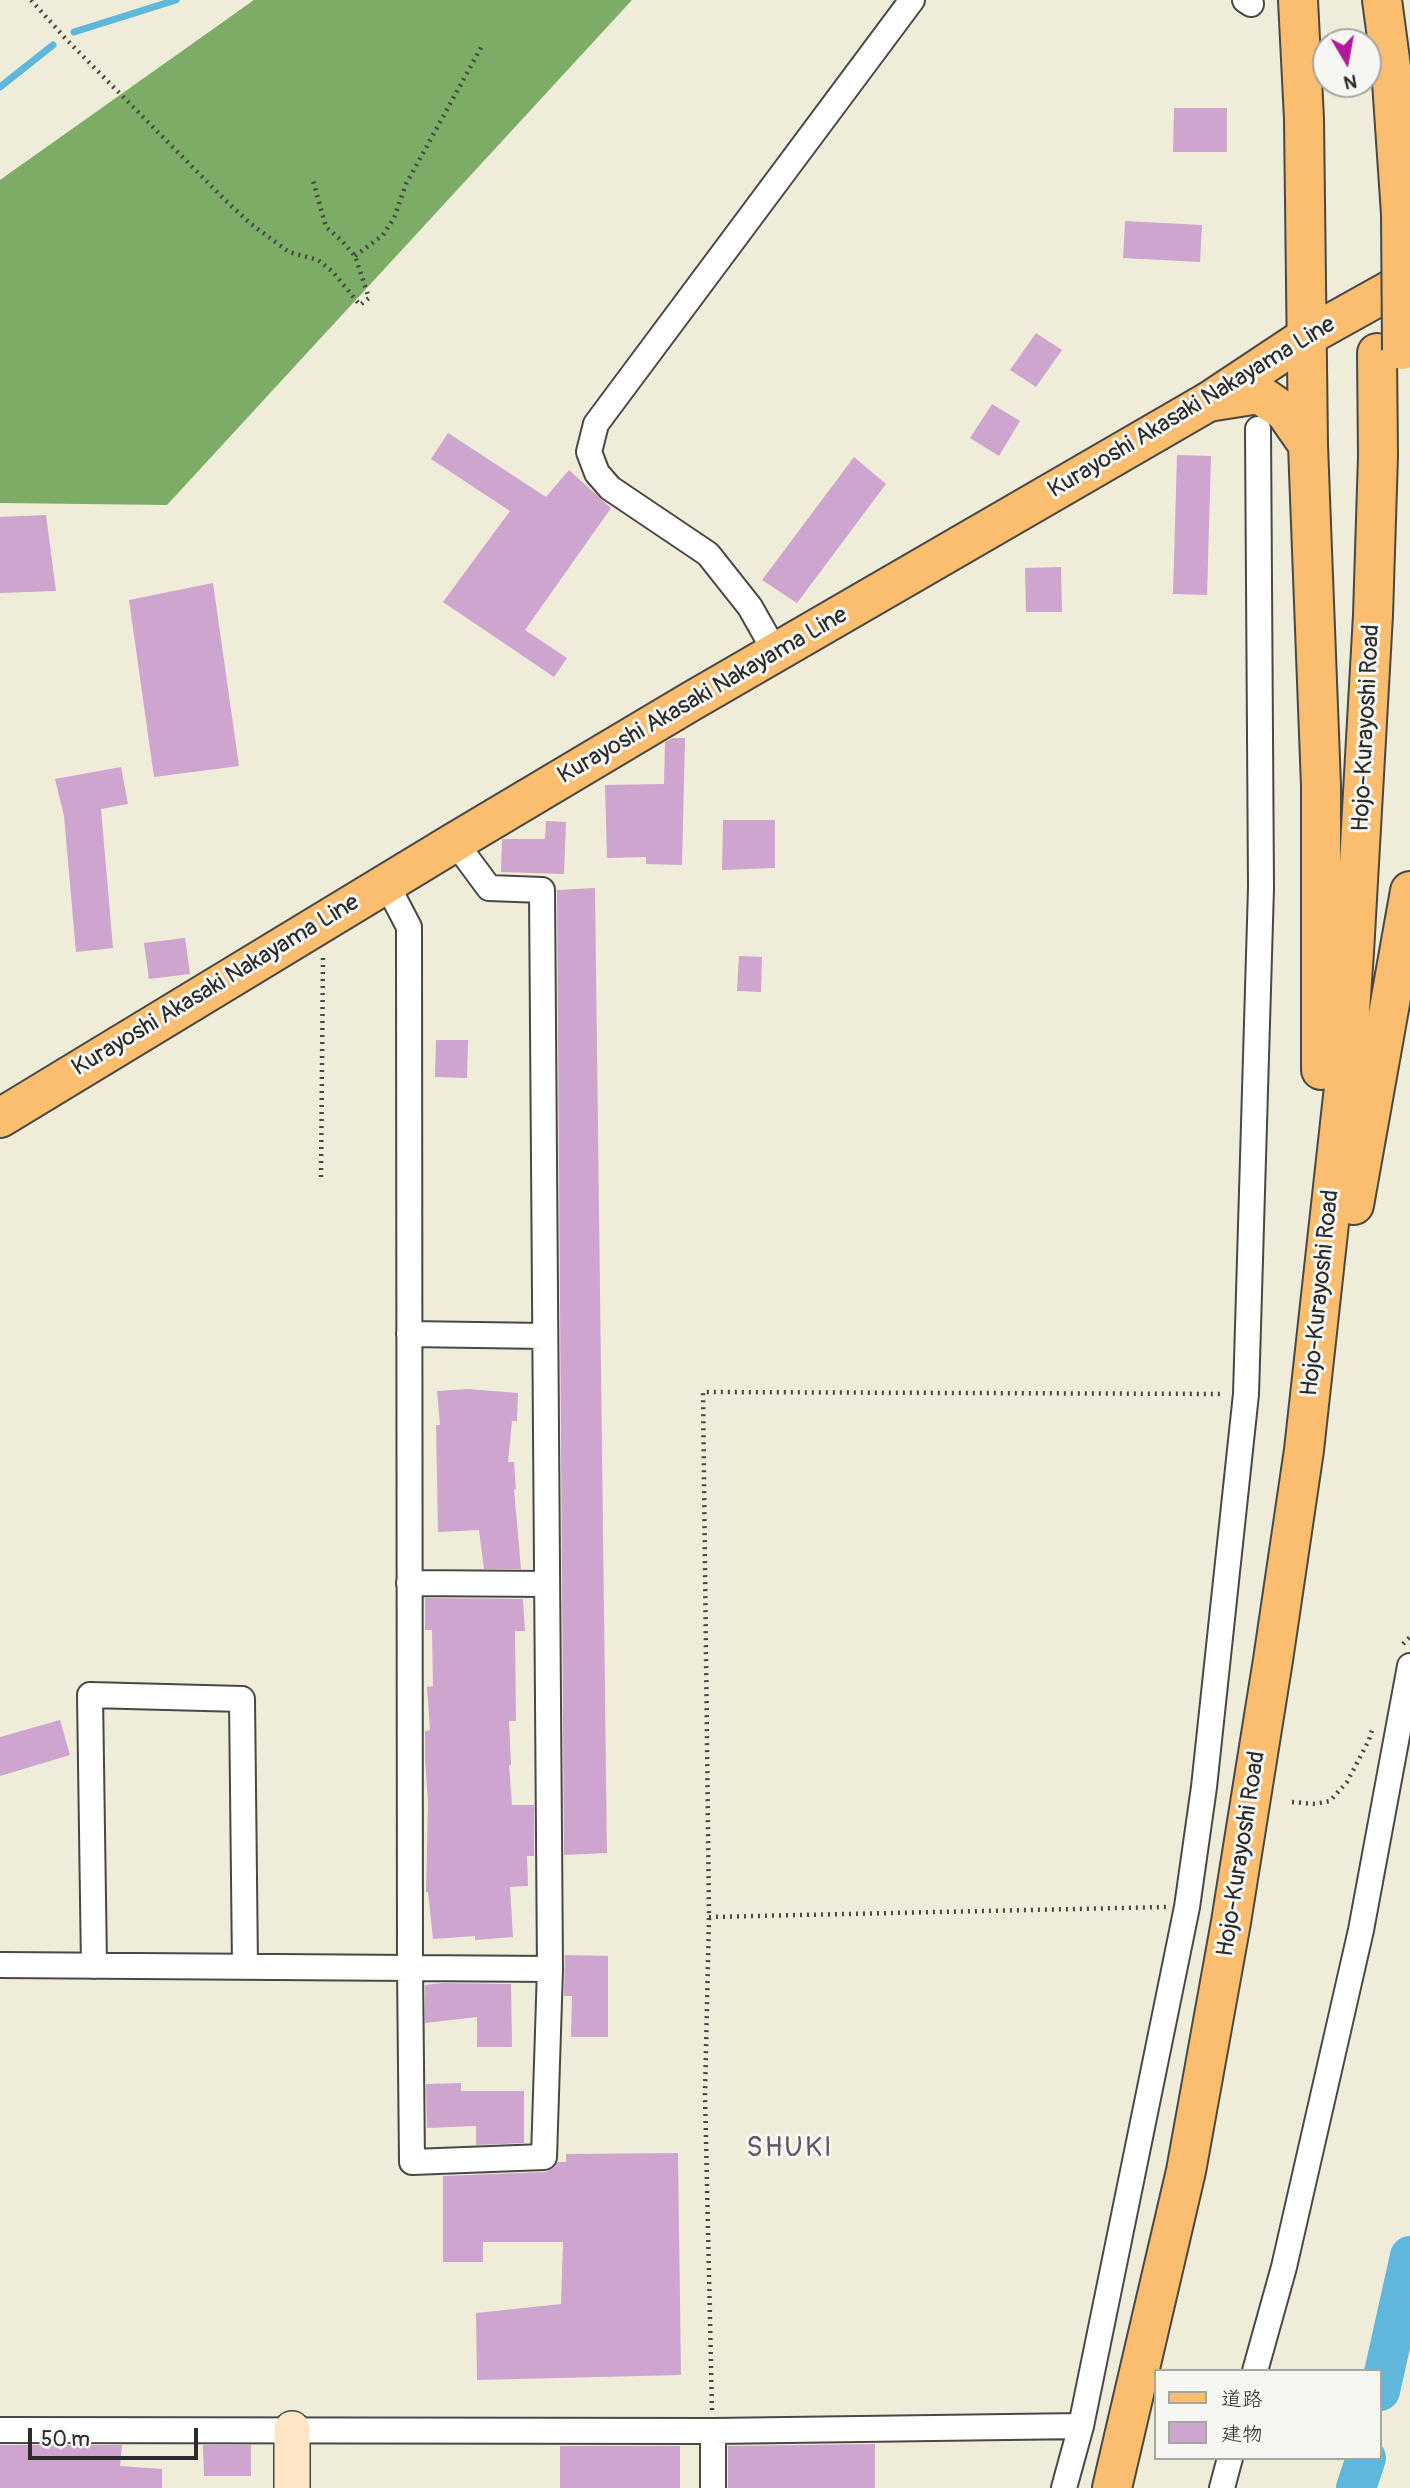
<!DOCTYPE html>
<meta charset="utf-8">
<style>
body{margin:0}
#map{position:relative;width:1410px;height:2488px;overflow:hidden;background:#efecda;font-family:Pangolin,"Klee One",sans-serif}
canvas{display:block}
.legend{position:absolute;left:1154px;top:2369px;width:228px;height:91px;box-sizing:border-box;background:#f6f6f2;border:2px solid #a5a5a2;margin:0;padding:9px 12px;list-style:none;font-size:21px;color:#2b2b2b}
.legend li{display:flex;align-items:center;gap:14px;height:35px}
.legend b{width:35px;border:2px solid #a5a5a2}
.north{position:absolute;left:1312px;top:28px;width:70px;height:70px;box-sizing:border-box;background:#f6f6f2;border:2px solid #a5a5a2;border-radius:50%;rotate:170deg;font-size:19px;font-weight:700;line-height:28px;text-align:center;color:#2b2b2b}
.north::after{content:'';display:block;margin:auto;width:24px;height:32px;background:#b5179e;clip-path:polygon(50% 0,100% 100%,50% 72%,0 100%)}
.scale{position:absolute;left:28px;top:2428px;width:170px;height:32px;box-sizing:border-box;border:4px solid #2b2b2b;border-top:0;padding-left:9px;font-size:21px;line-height:24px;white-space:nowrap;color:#2b2b2b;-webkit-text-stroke:5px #f6f6f2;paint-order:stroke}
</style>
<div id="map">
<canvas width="1410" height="2488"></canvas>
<ul class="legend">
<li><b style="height:9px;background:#fbbe6e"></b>道路</li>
<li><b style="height:19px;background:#cea5cf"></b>建物</li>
</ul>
<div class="north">N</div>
<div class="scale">50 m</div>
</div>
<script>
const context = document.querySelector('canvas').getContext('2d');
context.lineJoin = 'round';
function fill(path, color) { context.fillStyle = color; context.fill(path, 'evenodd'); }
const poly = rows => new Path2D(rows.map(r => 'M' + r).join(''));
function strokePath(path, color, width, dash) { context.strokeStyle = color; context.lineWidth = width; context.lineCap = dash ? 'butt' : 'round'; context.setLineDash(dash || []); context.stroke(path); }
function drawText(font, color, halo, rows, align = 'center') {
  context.font = font + ' Pangolin,sans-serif'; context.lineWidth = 6; context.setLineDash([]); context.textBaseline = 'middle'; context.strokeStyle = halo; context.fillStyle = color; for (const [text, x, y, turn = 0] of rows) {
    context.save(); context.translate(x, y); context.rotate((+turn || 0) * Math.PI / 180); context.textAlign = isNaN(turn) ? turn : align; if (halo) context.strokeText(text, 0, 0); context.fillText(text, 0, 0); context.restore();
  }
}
const forest = poly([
 [254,0,632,0,167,505,0,503,0,180]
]);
const stream = poly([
 [74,32,176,0],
 [0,87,53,45]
]);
const river = poly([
 [1380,2391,1410,2256],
 [1356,2488,1366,2458]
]);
const building = poly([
 [1174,108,1227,108,1227,152,1173,152],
 [1125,221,1202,225,1200,262,1123,258],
 [1036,333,1062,350,1036,387,1010,370],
 [992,404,1020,421,999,456,970,438],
 [448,433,546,497,569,470,611,508,525,630,567,658,554,677,443,602,510,511,431,459],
 [1177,455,1211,456,1207,595,1173,594],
 [854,457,886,484,797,603,762,580],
 [46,515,56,591,0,593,0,517],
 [1061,567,1062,612,1026,612,1025,568],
 [213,583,239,766,154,777,129,600],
 [673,738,685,738,682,865,646,864,646,857,607,858,605,785,664,784,665,742],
 [121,767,128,804,101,809,113,948,76,952,64,816,55,779],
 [723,820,775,820,775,868,722,870],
 [546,821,566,822,564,874,501,872,502,839,545,839],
 [595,888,607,1853,564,1855,557,890],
 [185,938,190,974,149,979,144,943],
 [739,956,762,957,761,992,737,991],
 [436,1040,468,1040,467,1078,435,1077],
 [468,1389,518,1393,517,1421,512,1421,508,1462,514,1462,516,1489,514,1489,521,1569,484,1569,479,1530,438,1532,436,1425,440,1425,437,1391],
 [425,1598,523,1599,525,1631,515,1631,516,1721,509,1721,511,1765,509,1765,512,1805,534,1805,534,1856,527,1856,528,1886,510,1887,513,1937,475,1940,475,1936,433,1939,428,1892,426,1892,428,1802,425,1759,425,1731,430,1730,427,1687,433,1686,432,1630,425,1630],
 [60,1720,70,1755,0,1776,0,1737],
 [565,1955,608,1956,608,2037,571,2037,572,1996,564,1996],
 [443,1983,511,1984,512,2047,477,2047,477,2017,425,2023,425,1985],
 [461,2083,461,2091,524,2091,524,2143,476,2145,476,2126,427,2128,426,2084],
 [678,2153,681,2375,477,2380,476,2313,561,2304,563,2242,483,2242,483,2262,443,2262,443,2176,545,2172,552,2169,558,2162,566,2162,566,2154],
 [875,2444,875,2488,728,2488,728,2446],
 [0,2445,122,2445,120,2466,162,2469,162,2488,0,2488],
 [203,2445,251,2445,251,2476,204,2476],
 [560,2446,680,2446,680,2488,560,2488]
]);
const path = poly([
 [31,0,65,38,225,200,251,224,289,252,318,260,333,272,360,305,369,298,355,256,341,240,326,227,312,177],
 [355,256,383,235,394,218,406,184,483,44],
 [321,1177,323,957],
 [1403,1644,1410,1637],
 [1292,1802,1315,1804,1330,1801,1347,1782,1369,1740,1373,1727],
 [709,1917,1166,1907],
 [712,2410,705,2094,709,1917,703,1392,1224,1394]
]);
const street = poly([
 [1245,0,1251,4],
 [776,653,750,607,708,554,610,488,597,473,589,452,596,424,912,0],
 [386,883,409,927,410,1968,412,2162,544,2157,550,1969,542,890,489,888,455,842],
 [409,1334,545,1336],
 [409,1583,547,1584],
 [0,1965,550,1969],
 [94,1966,90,1695,242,1699,245,1967],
 [1255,2371,1284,2267,1361,1930,1410,1666],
 [0,2430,713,2431,1081,2426],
 [713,2488,713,2431],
 [1064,2488,1081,2426,1187,1907,1204,1787,1246,1394,1261,888,1258,429],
 [1222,2488,1230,2458]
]);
const secondary = poly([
 [292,2429,292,2488]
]);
const primary = poly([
 [0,1118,455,842,690,702,1208,402,1306,337,1410,279]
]);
const highway = poly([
 [1298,0,1304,119,1308,445,1321,786,1321,1070],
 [1382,0,1391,67,1401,214],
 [1208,402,1259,394,1285,412,1308,445],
 [1354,1205,1410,891],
 [1112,2488,1186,2171,1231,1922,1273,1660,1304,1450,1346,1069,1354,952,1373,615,1378,456,1377,353]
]);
const highwayBridge = poly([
 [1401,214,1402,350]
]);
const streetNames = [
 ["Kurayoshi Akasaki Nakayama Line",1192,408,-31],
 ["Kurayoshi Akasaki Nakayama Line",703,696,-30],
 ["Hojo-Kurayoshi Road",1367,728,-87],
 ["Kurayoshi Akasaki Nakayama Line",216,986,-31],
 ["Hojo-Kurayoshi Road",1321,1293,-84],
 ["Hojo-Kurayoshi Road",1242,1854,-81]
];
const quarterNames = [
 ["SHUKI",790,2149]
];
fill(forest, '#7cac66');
strokePath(stream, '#5fb7dc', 7);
strokePath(river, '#5fb7dc', 40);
fill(building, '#cea5cf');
strokePath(street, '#484845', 28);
strokePath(secondary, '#484845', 38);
strokePath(primary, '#484845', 42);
strokePath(highway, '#484845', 42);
strokePath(path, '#484845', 4.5, [2, 5]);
strokePath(street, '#fff', 24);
strokePath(secondary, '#fde5c5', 35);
strokePath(primary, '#fbbe6e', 38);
strokePath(highway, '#fbbe6e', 38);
strokePath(highwayBridge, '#484845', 42, []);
strokePath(highwayBridge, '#fbbe6e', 38);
drawText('24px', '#2b2b2b', '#f6f6f2', streetNames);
context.letterSpacing = '2px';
drawText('28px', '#645664', '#f6f6f2', quarterNames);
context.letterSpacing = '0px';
</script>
